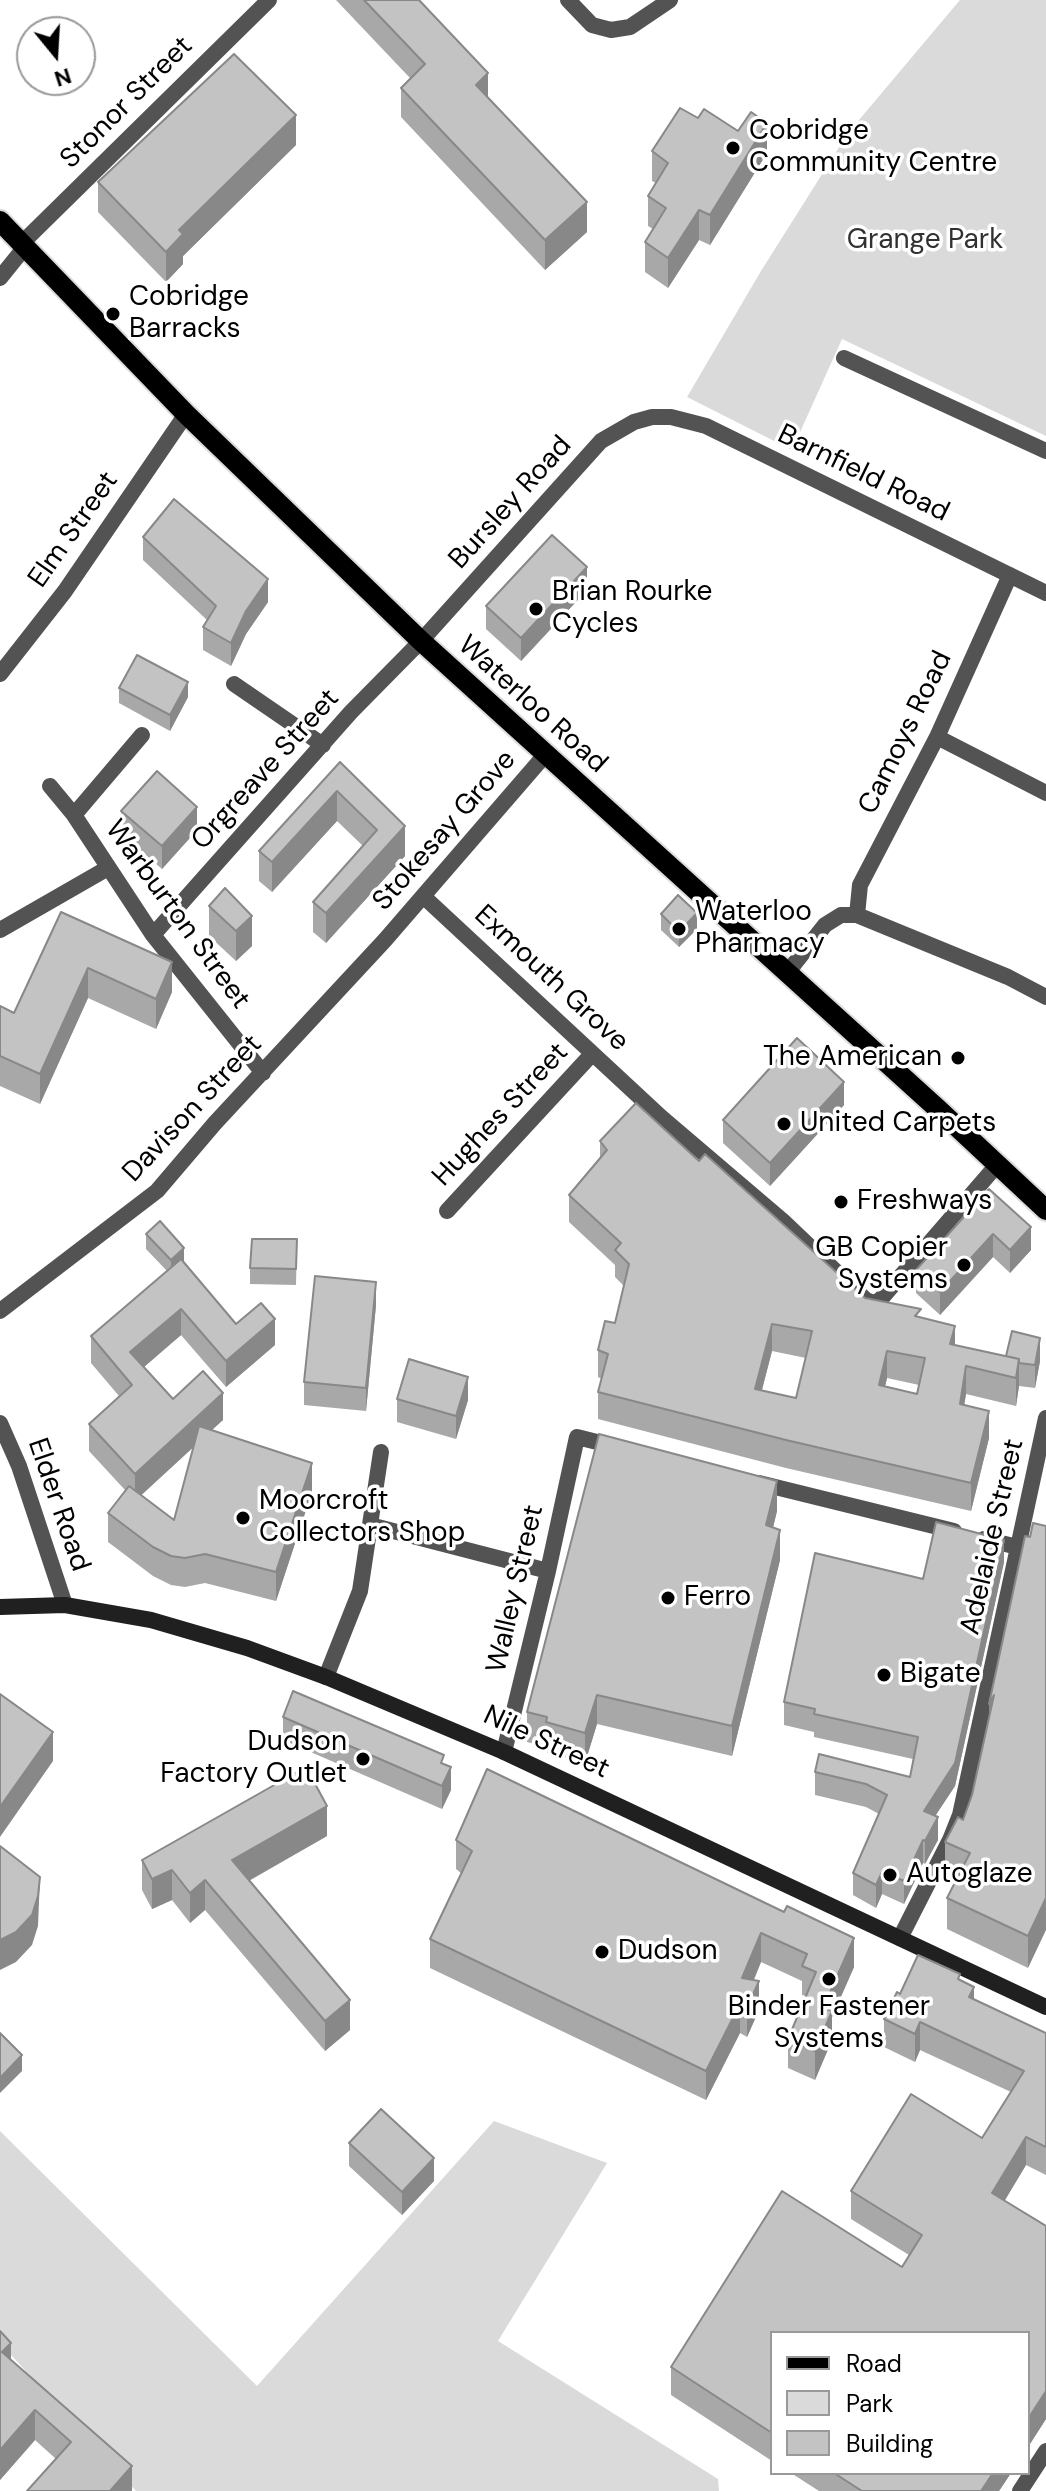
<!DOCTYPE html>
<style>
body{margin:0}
#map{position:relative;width:1046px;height:2491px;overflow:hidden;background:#fff;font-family:"DM Sans",sans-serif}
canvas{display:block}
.legend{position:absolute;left:770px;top:2331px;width:260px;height:144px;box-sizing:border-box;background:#fff;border:2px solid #999;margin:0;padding:10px 14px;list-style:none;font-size:24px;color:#000}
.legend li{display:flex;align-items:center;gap:16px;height:40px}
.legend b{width:40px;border:2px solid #999}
.north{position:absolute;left:16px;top:16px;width:80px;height:80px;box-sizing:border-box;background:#fff;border:2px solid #999;border-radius:50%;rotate:162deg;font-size:22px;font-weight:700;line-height:32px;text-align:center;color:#000}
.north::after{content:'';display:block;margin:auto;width:28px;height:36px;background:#000;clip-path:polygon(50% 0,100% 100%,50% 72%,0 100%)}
</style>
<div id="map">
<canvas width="1046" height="2491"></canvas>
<ul class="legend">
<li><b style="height:10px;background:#000"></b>Road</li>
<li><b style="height:22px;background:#dadada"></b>Park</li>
<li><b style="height:22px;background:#c3c3c3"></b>Building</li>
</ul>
<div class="north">N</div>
</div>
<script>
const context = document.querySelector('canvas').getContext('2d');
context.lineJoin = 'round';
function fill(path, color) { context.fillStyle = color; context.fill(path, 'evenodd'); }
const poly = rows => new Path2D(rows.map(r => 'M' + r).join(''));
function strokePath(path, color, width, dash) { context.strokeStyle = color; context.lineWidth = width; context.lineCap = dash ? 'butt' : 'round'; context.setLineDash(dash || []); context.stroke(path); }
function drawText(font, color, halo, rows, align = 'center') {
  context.font = font + ' "DM Sans",sans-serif'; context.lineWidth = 7; context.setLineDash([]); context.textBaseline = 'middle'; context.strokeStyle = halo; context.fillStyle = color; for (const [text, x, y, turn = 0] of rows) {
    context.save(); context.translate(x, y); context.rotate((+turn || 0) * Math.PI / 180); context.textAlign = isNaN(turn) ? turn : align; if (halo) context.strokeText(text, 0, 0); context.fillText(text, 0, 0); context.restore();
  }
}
const green = poly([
 [960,0,1046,0,1046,436,842,339,792,450,687,397,761,271,848,133],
 [494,2121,607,2163,498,2341,718,2479,719,2491,136,2491,0,2343,0,2131,257,2386]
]);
const street = poly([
 [568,0,592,25,611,30,630,27,670,0],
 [21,244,269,0],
 [0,278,25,247],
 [844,358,1046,451],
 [0,674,65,591,186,414],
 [234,684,323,745],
 [937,737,1046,793],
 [50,786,74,815,153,935,263,1073],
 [74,815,142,735],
 [423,896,661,1117,783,1221,866,1300,874,1303,880,1300,997,1165],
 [857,915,860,885,937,737,1010,575],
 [0,930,108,868],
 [153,935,351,712,421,641,601,441,634,422,652,417,671,417,706,426,1046,593],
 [787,973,825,925,841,915,857,915,1008,977,1046,997],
 [447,1211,592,1054],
 [0,1311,157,1191,215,1123,385,940,545,755],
 [0,1423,19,1466,65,1605],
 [759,1483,954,1531],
 [370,1525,548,1571],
 [984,1539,1018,1547],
 [326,1677,360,1591,381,1452],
 [504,1752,548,1571,577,1437,617,1447],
 [900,1938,950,1840,960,1815,1046,1418],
 [1020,2491,1046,2451]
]);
const secondary = poly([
 [0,1607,65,1605,151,1620,247,1648,326,1677,504,1752,1046,2007]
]);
const primary = poly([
 [0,221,186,414,421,641,939,1110,1046,1210]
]);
const wall = poly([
 [336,0,419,0,488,98,587,232,545,270,401,117,401,88,410,78],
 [698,118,767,153,710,245,699,240,668,288,645,272,645,242,653,229,648,226,648,196,656,183,652,181,652,151],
 [296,145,183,256,183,264,166,282,98,212,98,182],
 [143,537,268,602,246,634,231,666,203,650,203,627,207,620,143,560],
 [587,590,521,661,486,629,486,606],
 [119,688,188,697,170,731,119,703],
 [340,762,405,856,326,943,313,932,313,902,363,846,337,821,272,892,259,881,259,851],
 [121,811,197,830,162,869,121,834],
 [209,906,252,946,236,961,209,936],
 [61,912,172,992,156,1029,88,998,40,1104,0,1086,0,1006,14,1013],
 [661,914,697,929,679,947,661,930],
 [844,1105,770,1186,723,1143,723,1120],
 [600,1141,699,1161,865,1298,921,1317,955,1345,1006,1356,1040,1361,1035,1388,1019,1386,1016,1406,966,1394,964,1405,989,1438,971,1511,786,1468,598,1419,598,1392,602,1379,598,1377,598,1350,615,1323,624,1286,615,1277,615,1265,569,1222,569,1195,600,1158],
 [772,1351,806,1358,796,1398,762,1390],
 [887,1378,919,1385,917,1394,885,1386],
 [989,1189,1031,1250,1010,1273,993,1257,940,1315,916,1293,916,1270],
 [146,1234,184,1263,236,1324,275,1345,226,1387,181,1335,144,1367,173,1399,223,1420,211,1430,312,1492,276,1601,205,1583,185,1587,171,1585,153,1576,108,1542,108,1513,125,1490,89,1451,89,1424,119,1396,91,1363,91,1336,167,1271,146,1249],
 [194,1446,174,1520,141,1495],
 [297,1239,296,1285,250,1284,250,1268],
 [376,1305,366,1411,304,1405,304,1382],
 [397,1399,468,1400,456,1439,397,1422],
 [777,1511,773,1528,780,1560,732,1756,597,1724,585,1763,546,1752,546,1747,527,1742,527,1712],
 [1030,1537,1028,1968,947,1929,947,1898,957,1879,945,1873,945,1842,963,1820,972,1795],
 [1004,1562,955,1786,935,1816,938,1840,925,1864,923,1863,904,1904,882,1894,876,1908,853,1895,853,1873,879,1814,866,1807,815,1795,815,1772,910,1777,913,1759,814,1737,814,1732,784,1725,784,1702,923,1579],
 [283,1717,451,1790,442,1809,283,1740],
 [487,1769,854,1967,832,2017,832,2040,815,2080,788,2068,788,2039,806,1996,802,1995,802,1981,761,1962,754,1980,759,2010,747,2037,740,2033,706,2100,430,1968,430,1939,461,1873,456,1869,456,1840],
 [327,1836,249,1881,350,2030,325,2051,205,1910,190,1923,172,1900,152,1909,142,1890,142,1860],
 [960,1980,974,1999,1046,2033,1046,2175,1026,2165,1004,2201,1046,2419,1028,2447,1028,2333,772,2333,772,2461,671,2395,671,2367,902,2267,909,2255,851,2219,851,2191,982,2138,1011,2092,920,2050,915,2062,884,2047,884,2019,900,1994],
 [349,2143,434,2181,402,2215,349,2166],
 [0,2331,11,2360,132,2491,56,2459,35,2440,0,2480],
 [791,2473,1011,2473,999,2491,819,2491]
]);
const shadedWall = poly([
 [488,73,488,103,476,85],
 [296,115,296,145,183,256,183,264,166,282,166,252,179,230],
 [767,123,767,153,710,245,710,215],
 [587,202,587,232,545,270,545,240],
 [699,210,699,240,668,288,668,258],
 [587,567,587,590,521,661,521,638],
 [268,579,268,602,246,634,231,666,231,643,246,611],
 [188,682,188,697,170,731,170,715],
 [337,791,337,821,272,892,272,862],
 [197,807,197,830,162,869,162,846],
 [405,826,405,856,326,943,326,913],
 [697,913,697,929,679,947,679,932],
 [252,916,252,946,236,961,236,931],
 [172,962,172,992,156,1029,156,999],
 [88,968,88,998,40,1104,40,1074],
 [844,1082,844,1105,770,1186,770,1163],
 [1031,1227,1031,1250,1010,1273,1010,1250],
 [993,1234,993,1257,940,1315,940,1292],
 [184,1248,184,1264,171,1276,171,1260],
 [376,1282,376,1305,366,1411,366,1388],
 [181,1309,181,1335,130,1379,130,1352],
 [275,1319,275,1345,226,1387,226,1361],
 [772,1324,772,1351,755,1416,755,1389],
 [955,1326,955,1353,950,1344],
 [1040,1338,1040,1361,1035,1388,1035,1365],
 [887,1351,887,1378,879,1412,879,1385],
 [1019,1359,1019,1386,1016,1406,1016,1378],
 [966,1366,966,1394,960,1431,960,1404],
 [468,1377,468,1400,456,1439,456,1416],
 [223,1393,223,1420,135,1501,135,1474],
 [989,1411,989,1438,971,1511,971,1483],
 [312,1463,312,1492,276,1601,276,1572],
 [777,1481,777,1511,766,1555,766,1525],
 [780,1530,780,1560,732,1756,732,1726],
 [1004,1540,1004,1562,955,1786,924,1833,924,1811],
 [597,1695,597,1724,585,1763,585,1733],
 [994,1695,989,1735,989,1704],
 [53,1732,53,1761,0,1837,0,1807],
 [451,1767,451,1790,442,1809,442,1786],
 [327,1806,327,1836,232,1890,232,1860],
 [938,1817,938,1840,925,1864,925,1841],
 [923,1840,923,1863,904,1904,904,1881],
 [172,1870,172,1900,152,1909,152,1879],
 [882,1872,882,1894,876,1908,876,1885],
 [40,1877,38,1926,32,1945,16,1962,0,1970,0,1940],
 [205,1880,205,1910,190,1923,190,1893],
 [1046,1898,1046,1930,1028,1968,1028,1936],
 [761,1933,761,1962,742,2007,742,1978],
 [854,1938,854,1967,832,2017,832,2040,815,2080,815,2051,823,2008],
 [759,1981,759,2010,747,2037,747,2008],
 [974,1987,974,2015,969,1997],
 [350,2000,350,2030,325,2051,325,2021],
 [740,2004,740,2033,706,2100,706,2071],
 [920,2022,920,2050,915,2062,915,2034],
 [22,2055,22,2071,0,2093,0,2078],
 [1026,2137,1026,2165,992,2222,992,2193],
 [434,2158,434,2181,402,2215,402,2192],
 [11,2343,11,2373,2,2352],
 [1046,2391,1046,2419,1028,2447,1028,2419],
 [35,2410,35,2440,0,2480,0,2450],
 [132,2466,132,2491,110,2491],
 [993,2473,1011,2473,999,2491,981,2491]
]);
const building = poly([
 [364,0,419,0,488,73,476,85,587,202,545,240,401,88,425,64,364,0],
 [234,54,296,115,179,230,183,234,166,252,98,182,234,54],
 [680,108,698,118,704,109,738,131,751,112,767,123,710,215,699,210,668,258,645,242,666,208,648,196,668,163,652,151,680,108],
 [174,499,268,579,246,611,231,643,203,627,216,606,143,537,174,499],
 [552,535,587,567,521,638,486,606,552,535],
 [137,655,188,682,170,715,119,688,137,655],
 [340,762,405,826,326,913,313,902,377,830,337,791,272,862,259,851,340,762],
 [157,771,197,807,162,846,121,811,157,771],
 [225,888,252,916,236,931,209,906,225,888],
 [678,895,697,913,679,932,661,914,678,895],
 [61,912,172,962,156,999,88,968,40,1074,0,1056,0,1006,14,1013,61,912],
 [797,1038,844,1082,770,1163,723,1120,797,1038],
 [636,1103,699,1161,705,1154,865,1298,921,1309,915,1316,955,1326,950,1344,1019,1359,1016,1378,966,1366,960,1404,989,1411,971,1483,786,1440,598,1392,608,1354,598,1350,605,1321,615,1323,629,1264,615,1250,621,1243,569,1195,607,1150,600,1141,636,1103],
 [772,1324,812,1331,796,1398,755,1389,772,1324],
 [887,1351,925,1358,917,1394,879,1385,887,1351],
 [989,1189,1031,1227,1010,1250,993,1234,940,1292,916,1270,989,1189],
 [160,1221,184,1248,171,1260,146,1234,160,1221],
 [252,1239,297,1239,296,1269,250,1268,252,1239],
 [181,1259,236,1324,261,1303,275,1319,226,1361,181,1309,130,1352,173,1399,203,1371,223,1393,135,1474,89,1424,132,1385,91,1336,181,1259],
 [315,1276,376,1282,366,1388,304,1382,315,1276],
 [1012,1331,1040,1338,1035,1365,1019,1363,1019,1359,1006,1356,1012,1331],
 [409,1359,468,1377,456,1416,397,1399,409,1359],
 [199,1426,312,1463,276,1572,205,1554,185,1558,171,1556,153,1547,108,1513,129,1486,174,1520,199,1426],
 [599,1434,777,1481,766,1525,780,1530,732,1726,597,1695,585,1733,546,1722,547,1717,527,1712,599,1434],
 [936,1522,1004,1540,955,1763,924,1811,938,1817,925,1841,923,1840,904,1881,882,1872,876,1885,853,1873,887,1795,866,1784,815,1772,819,1754,910,1777,918,1737,814,1714,815,1709,784,1702,815,1553,923,1579,936,1522],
 [1033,1523,1046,1526,1046,1898,1028,1936,947,1898,970,1853,945,1842,958,1817,963,1820,972,1795,994,1695,989,1704,1025,1536,1030,1537,1033,1523],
 [293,1691,444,1755,441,1763,451,1767,442,1786,283,1717,293,1691],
 [0,1694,53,1732,0,1807,0,1694],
 [306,1767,327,1806,232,1860,350,2000,325,2021,205,1880,190,1893,172,1870,152,1879,142,1860,306,1767],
 [487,1769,784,1912,787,1906,854,1938,823,2008,832,2011,815,2051,788,2039,816,1972,802,1966,807,1954,761,1933,742,1978,759,1981,747,2008,740,2004,706,2071,430,1939,472,1851,456,1840,487,1769],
 [0,1846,40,1877,38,1896,32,1915,16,1932,0,1940,0,1846],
 [918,1955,960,1974,958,1979,974,1987,969,1997,1046,2033,1046,2147,1026,2137,992,2193,1046,2226,1046,2391,1028,2419,1028,2333,772,2333,772,2433,671,2367,782,2191,902,2267,922,2235,851,2191,911,2094,982,2138,1024,2071,920,2022,915,2034,884,2019,897,1992,900,1994,918,1955],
 [0,2033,22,2055,0,2078,0,2033],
 [381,2109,434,2158,402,2192,349,2143,381,2109],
 [0,2331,11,2343,2,2352,132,2466,110,2491,27,2491,71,2442,35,2410,0,2450,0,2331],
 [834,2473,993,2473,981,2491,862,2491,834,2473]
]);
const markers = [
 [733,148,8,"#000"],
 [113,314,8,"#000"],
 [536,609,8,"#000"],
 [679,929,8,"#000"],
 [958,1058,8,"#000"],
 [784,1124,8,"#000"],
 [841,1202,8,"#000"],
 [964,1265,8,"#000"],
 [243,1518,8,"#000"],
 [668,1598,8,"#000"],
 [884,1675,8,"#000"],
 [363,1759,8,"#000"],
 [890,1875,8,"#000"],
 [602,1952,8,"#000"],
 [829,1979,8,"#000"]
];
const streetNames = [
 ["Stonor Street",127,103,-45],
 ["Barnfield Road",863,474,26],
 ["Bursley Road",511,503,-48],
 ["Elm Street",74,530,-55],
 ["Waterloo Road",532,705,42],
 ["Camoys Road",906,733,-64],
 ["Orgreave Street",266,770,-48],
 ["Stokesay Grove",445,831,-49],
 ["Warburton Street",177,915,54],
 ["Exmouth Grove",551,979,43],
 ["Davison Street",193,1109,-47],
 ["Hughes Street",501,1115,-47],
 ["Elder Road",58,1505,71],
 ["Adelaide Street",993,1537,-77],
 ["Walley Street",516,1589,-77],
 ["Nile Street",546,1743,25]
];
const poiNames = [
 ["Cobridge",749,132],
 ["Community Centre",749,164],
 ["Cobridge",129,298],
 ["Barracks",129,330],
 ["Brian Rourke",552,593],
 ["Cycles",552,625],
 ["Waterloo",695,913],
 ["Pharmacy",695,945],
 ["The American",942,1058,"right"],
 ["United Carpets",800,1124],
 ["Freshways",857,1202],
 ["GB Copier",948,1249,"right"],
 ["Systems",948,1281,"right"],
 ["Moorcroft",259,1502],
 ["Collectors Shop",259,1534],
 ["Ferro",684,1598],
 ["Bigate",900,1675],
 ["Dudson",347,1743,"right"],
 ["Factory Outlet",347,1775,"right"],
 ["Autoglaze",906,1875],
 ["Dudson",618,1952],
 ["Binder Fastener",829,2008,"center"],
 ["Systems",829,2040,"center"]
];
const parkNames = [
 ["Grange Park",925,241]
];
fill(green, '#dadada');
strokePath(primary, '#dbdbdb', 24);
strokePath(street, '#535353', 16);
strokePath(secondary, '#202020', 16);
strokePath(primary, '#000', 20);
fill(wall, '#a8a8a8');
fill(shadedWall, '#888');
fill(building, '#c3c3c3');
strokePath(building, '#888', 2);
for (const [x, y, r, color] of markers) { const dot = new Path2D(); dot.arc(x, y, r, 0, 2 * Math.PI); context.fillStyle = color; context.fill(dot); strokePath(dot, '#fff', 3); }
drawText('28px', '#000', '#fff', streetNames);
drawText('28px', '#000', '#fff', poiNames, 'left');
drawText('28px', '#313131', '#fff', parkNames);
</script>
